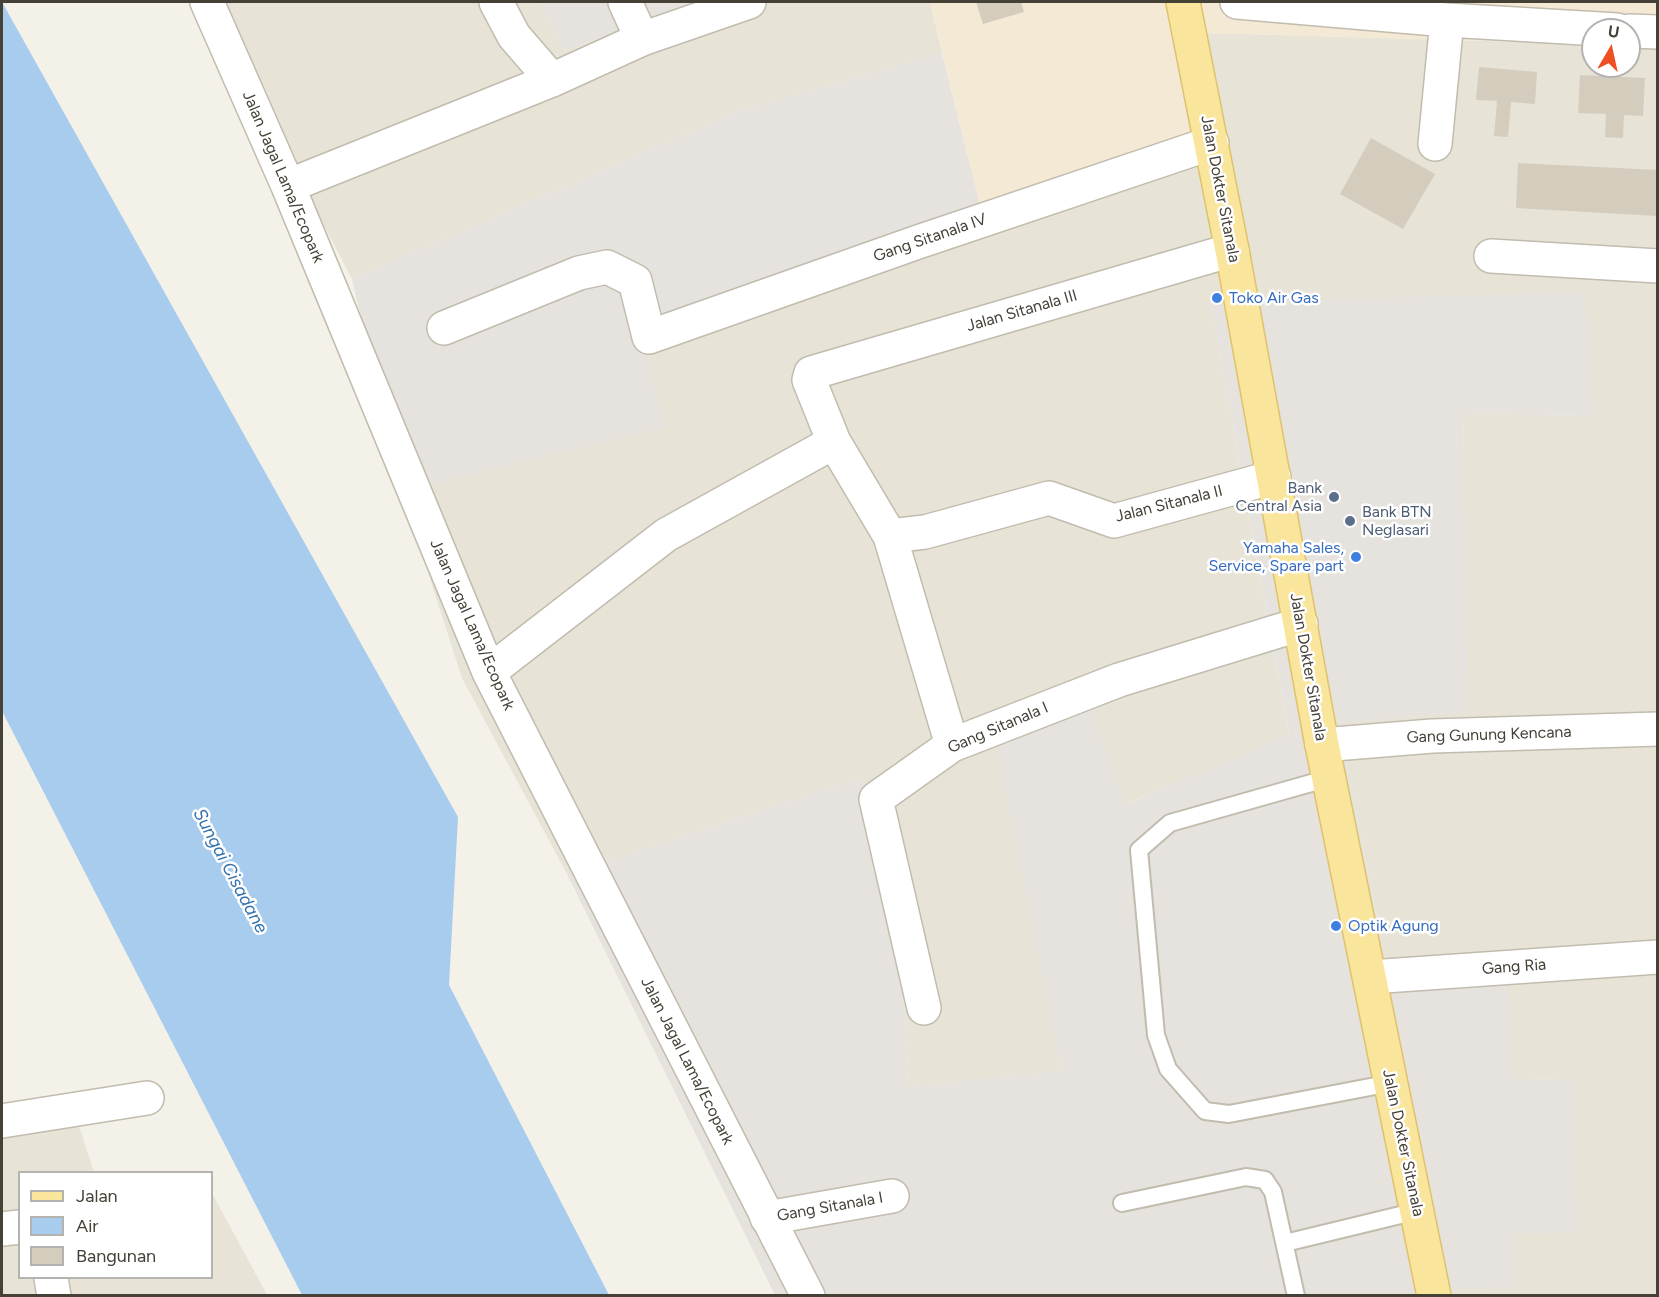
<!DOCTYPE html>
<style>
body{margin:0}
#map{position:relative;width:1659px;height:1297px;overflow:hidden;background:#f3f1e8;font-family:Figtree,sans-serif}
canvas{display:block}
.frame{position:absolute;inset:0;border:3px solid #464137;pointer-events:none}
.legend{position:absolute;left:18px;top:1171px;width:195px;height:108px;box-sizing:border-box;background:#fff;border:2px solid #b5b3af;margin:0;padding:8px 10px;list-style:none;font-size:18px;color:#464137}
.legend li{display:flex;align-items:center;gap:12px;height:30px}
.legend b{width:30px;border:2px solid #b5b3af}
.north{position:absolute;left:1581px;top:18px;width:60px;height:60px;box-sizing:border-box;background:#fff;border:2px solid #b5b3af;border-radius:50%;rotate:9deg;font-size:16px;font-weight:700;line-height:24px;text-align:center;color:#464137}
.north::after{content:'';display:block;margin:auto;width:21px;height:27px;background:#ef5023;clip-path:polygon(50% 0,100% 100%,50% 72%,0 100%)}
</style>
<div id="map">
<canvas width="1659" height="1297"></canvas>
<div class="frame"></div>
<ul class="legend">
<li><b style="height:8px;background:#f9e59b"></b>Jalan</li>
<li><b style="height:16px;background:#a8cced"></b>Air</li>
<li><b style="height:16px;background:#d4cdbe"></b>Bangunan</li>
</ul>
<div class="north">U</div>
</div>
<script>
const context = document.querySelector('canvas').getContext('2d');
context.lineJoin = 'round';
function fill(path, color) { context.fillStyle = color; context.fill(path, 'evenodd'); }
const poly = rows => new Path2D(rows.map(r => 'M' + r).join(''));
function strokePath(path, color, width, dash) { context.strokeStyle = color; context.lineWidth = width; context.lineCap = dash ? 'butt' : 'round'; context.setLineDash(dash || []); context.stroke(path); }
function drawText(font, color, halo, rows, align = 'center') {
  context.font = font + ' Figtree,sans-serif'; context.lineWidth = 5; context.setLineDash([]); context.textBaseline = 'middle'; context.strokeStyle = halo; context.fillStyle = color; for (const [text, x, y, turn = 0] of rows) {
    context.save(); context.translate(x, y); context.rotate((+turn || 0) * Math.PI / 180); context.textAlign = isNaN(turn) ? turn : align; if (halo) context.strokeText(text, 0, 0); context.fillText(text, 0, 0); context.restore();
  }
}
const residential = poly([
 [203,2,541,2,564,51,700,2,930,2,942,53,738,111,352,279,254,92],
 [1207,33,1593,44,1593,66,1629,66,1629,45,1657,46,1657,1295,1451,1295,1450,1289,1516,1234,1573,1080,1513,1079,1505,962,1385,959,1339,723,1468,711,1463,414,1594,416,1210,301,1289,736,1125,804,997,746,1061,1070,909,1087,898,890,860,778,567,874,462,678,402,492,663,427,641,324],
 [76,1117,94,1172,20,1172,20,1278,212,1278,212,1193,267,1295,2,1296,2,1131]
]);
const commercial = poly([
 [930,2,1657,2,1657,46,1208,33,1216,147,983,219]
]);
const industrial = poly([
 [541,2,700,2,564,51],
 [942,53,983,219,641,324,664,427,402,492,352,279,738,111],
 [1585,293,1594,416,1463,414,1469,711,1339,723,1385,959,1506,962,1513,1079,1573,1080,1578,1232,1516,1234,1518,1287,1450,1289,1451,1296,775,1295,567,874,860,778,898,890,909,1087,1061,1070,996,746,1091,710,1126,804,1289,735,1210,301]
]);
const water = poly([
 [2,2,458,817,449,985,609,1295,302,1295,2,711]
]);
const building = poly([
 [976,2,1021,2,1024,12,983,24],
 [1479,67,1537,72,1535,104,1511,102,1508,137,1494,136,1497,101,1476,100],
 [1580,75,1645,78,1643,116,1624,115,1623,138,1605,137,1606,114,1578,113],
 [1371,138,1435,174,1403,229,1340,194],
 [1518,163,1658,170,1658,216,1516,208]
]);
const service = poly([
 [1329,778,1170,823,1139,850,1156,1035,1168,1069,1205,1111,1229,1114,1391,1083],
 [1122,1203,1246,1177,1265,1180,1273,1192,1296,1296],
 [1285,1243,1417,1211]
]);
const minor = poly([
 [207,2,288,186,489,672,808,1296],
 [496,2,514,36,552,80],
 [625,2,642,39],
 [1237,2,1447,20,1617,30],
 [1629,31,1658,32],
 [1435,144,1447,20],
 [288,186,552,80,642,39,749,2],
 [1491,256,1658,266],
 [444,328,579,273,607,267,635,281,649,337,918,242,1212,143],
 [890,536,925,532,1049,498,1114,521,1274,477],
 [489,672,666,535,834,442],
 [952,745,890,536,834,442,809,380,811,373,1232,250],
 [1322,745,1432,736,1658,729],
 [1370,977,1658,957],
 [924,1008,876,799,952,745,1119,680,1301,624],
 [2,1121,147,1098],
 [767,1218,892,1196],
 [2,1229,20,1227],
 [51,1278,54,1296]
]);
const primary = poly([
 [1183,2,1232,250,1322,745,1434,1296]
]);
const markers = [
 [1217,298,6,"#3f7fe0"],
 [1334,497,6,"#5c6f8a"],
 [1350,521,6,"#5c6f8a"],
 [1356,557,6,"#3f7fe0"],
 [1336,926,6,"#3f7fe0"]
];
const streetNames = [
 ["Jalan Jagal Lama/Ecopark",283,177,67],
 ["Jalan Dokter Sitanala",1220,189,79],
 ["Gang Sitanala IV",930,238,-19],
 ["Jalan Sitanala III",1022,311,-16],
 ["Jalan Sitanala II",1169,504,-14],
 ["Jalan Jagal Lama/Ecopark",472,625,66],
 ["Jalan Dokter Sitanala",1308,667,80],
 ["Gang Sitanala I",998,728,-23],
 ["Gang Gunung Kencana",1489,735,-2],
 ["Gang Ria",1514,967,-4],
 ["Jalan Jagal Lama/Ecopark",687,1061,63],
 ["Jalan Dokter Sitanala",1403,1143,78],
 ["Gang Sitanala I",830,1207,-10]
];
const shopNames = [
 ["Toko Air Gas",1229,298],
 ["Yamaha Sales,",1344,548,"right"],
 ["Service, Spare part",1344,566,"right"],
 ["Optik Agung",1348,926]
];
const serviceNames = [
 ["Bank",1322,488],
 ["Central Asia",1322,506],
 ["Bank BTN",1362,512,"left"],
 ["Neglasari",1362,530,"left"]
];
const waterNames = [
 ["Sungai Cisadane",230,871,62]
];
fill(residential, '#e7e3d7');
fill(commercial, '#f4e9d5');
fill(industrial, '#e6e2dd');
fill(water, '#a8cced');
fill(building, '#d4cdbe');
strokePath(service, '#c1bcae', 20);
strokePath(minor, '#c1bcae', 36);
strokePath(primary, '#dec36c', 36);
strokePath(service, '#fff', 16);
strokePath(minor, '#fff', 33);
strokePath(primary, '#f9e59b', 33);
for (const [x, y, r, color] of markers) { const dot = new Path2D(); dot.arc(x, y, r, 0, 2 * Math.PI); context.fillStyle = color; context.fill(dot); strokePath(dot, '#fff', 2); }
drawText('16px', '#464137', '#fff', streetNames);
drawText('16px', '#366cbe', '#fff', shopNames, 'left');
drawText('16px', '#4e5e75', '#fff', serviceNames, 'right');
drawText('italic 18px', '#3572ad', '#fff', waterNames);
</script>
